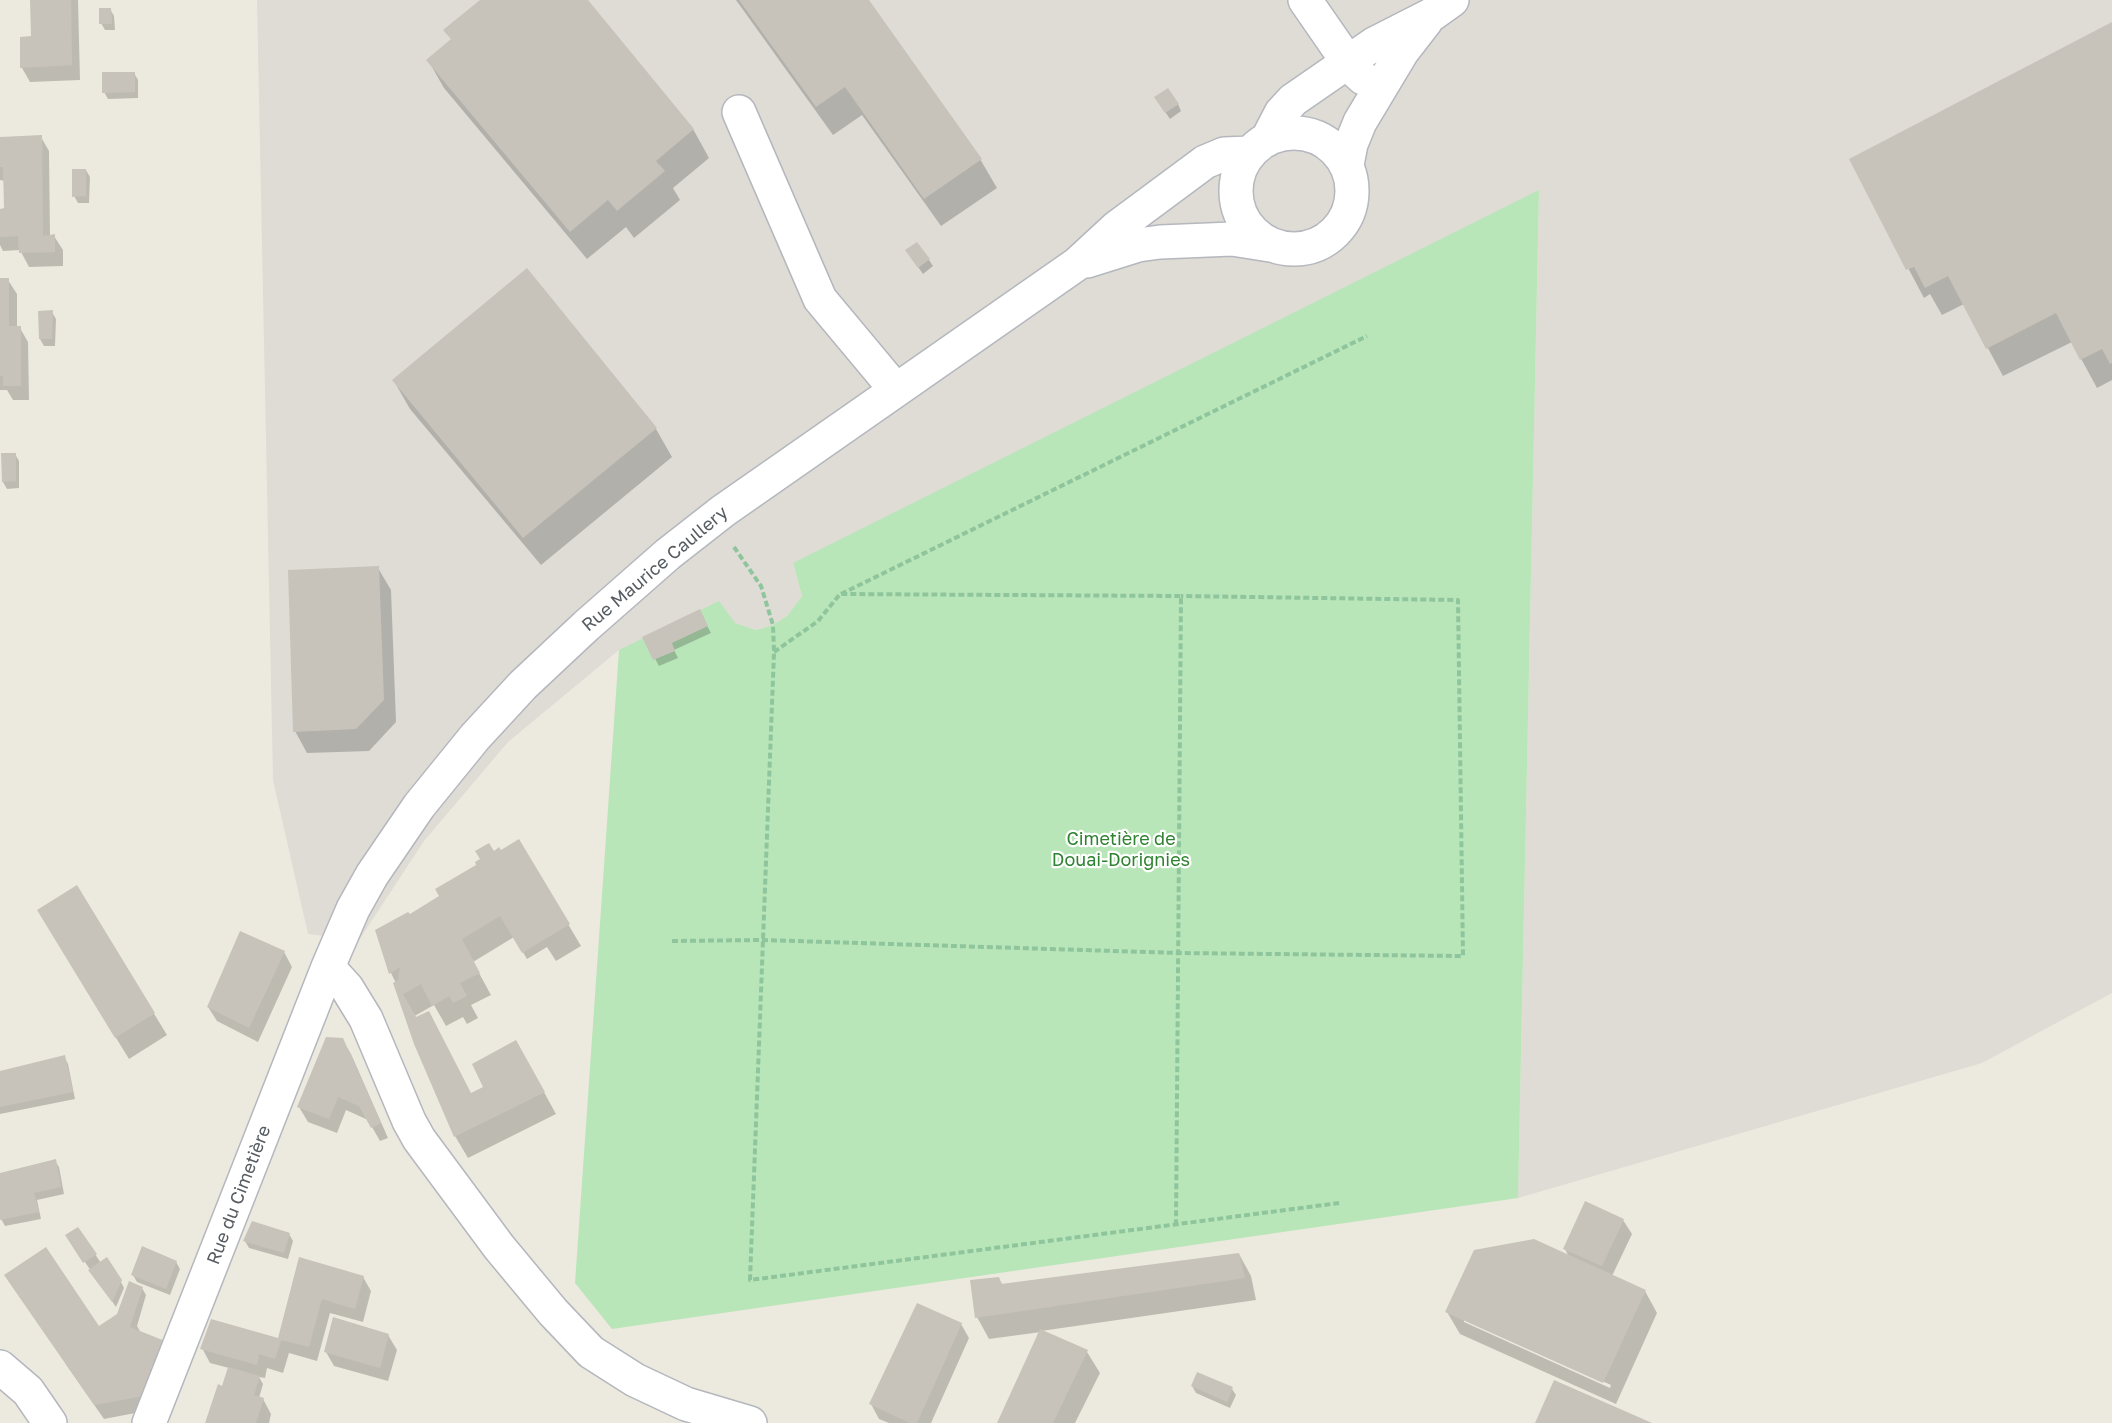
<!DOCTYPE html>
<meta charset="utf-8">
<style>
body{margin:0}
canvas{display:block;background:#ece9de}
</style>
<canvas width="2112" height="1423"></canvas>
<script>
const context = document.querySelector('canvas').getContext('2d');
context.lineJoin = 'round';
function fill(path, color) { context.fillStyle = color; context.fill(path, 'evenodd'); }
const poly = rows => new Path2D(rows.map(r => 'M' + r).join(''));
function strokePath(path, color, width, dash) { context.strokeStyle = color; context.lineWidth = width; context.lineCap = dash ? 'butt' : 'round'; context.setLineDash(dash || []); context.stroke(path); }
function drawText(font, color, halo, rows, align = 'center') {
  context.font = font + ' "Golos Text",sans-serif'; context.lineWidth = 4.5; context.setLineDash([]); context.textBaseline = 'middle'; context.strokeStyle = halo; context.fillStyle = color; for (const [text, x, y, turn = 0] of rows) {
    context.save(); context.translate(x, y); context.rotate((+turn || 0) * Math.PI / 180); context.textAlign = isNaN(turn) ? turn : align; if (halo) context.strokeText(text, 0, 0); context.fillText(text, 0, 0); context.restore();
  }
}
const industrial = poly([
 [257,0,2112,0,2112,993,1982,1063,1518,1198,1539,191,793,564,802,596,787,616,773,625,756,630,735,623,619,650,508,742,424,841,359,940,308,934,273,780]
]);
const green = poly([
 [1539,190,1518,1198,612,1329,575,1283,619,650,719,601,735,623,756,630,773,625,787,616,802,596,793,563]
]);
const shadow = poly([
 [32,0,78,0,80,80,30,82,22,68,21,39,32,37],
 [482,0,586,0,693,129,709,158,673,188,680,200,634,238,626,227,587,259,444,88,428,60,452,40,445,31],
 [736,0,867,0,980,159,997,188,941,226,862,115,833,135],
 [110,9,114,16,115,30,105,30,101,23],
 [2112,24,2112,380,2097,388,2072,342,2003,376,1964,304,1942,315,1930,294,1924,298,1851,160],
 [134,73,138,80,138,98,108,99,104,92],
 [1160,104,1178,104,1181,111,1170,119],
 [41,137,49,151,50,236,54,236,63,250,63,266,29,267,20,250,3,251,0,245,0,210,5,210,5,181,0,180,0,138],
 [86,170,90,177,89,203,78,203,74,196],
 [911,257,929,260,933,266,923,274],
 [527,270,656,429,672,457,541,565,410,409,394,381],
 [0,280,8,280,17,294,17,328,20,328,28,342,29,400,13,400,7,390,0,390],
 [52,312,56,319,55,346,44,346,40,339],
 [2,454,15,454,19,461,19,488,7,489,3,482],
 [378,568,391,590,396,722,369,751,307,753,295,731],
 [699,611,711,633,674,650,678,658,659,666,644,638],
 [519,841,581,946,556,961,547,947,527,959,514,937,473,962,491,995,471,1005,478,1018,467,1024,463,1017,446,1026,434,1005,411,1018,472,1095,528,1063,556,1114,468,1158,455,1136,396,983,391,973,377,931,409,916,441,897,493,853,500,852],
 [77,887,167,1035,129,1059,51,932],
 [284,952,292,967,258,1042,217,1021,208,1007],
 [342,1039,351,1054,388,1138,380,1141,368,1120,346,1110,337,1133,308,1122,299,1107],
 [64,1057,68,1064,75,1099,0,1114,0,1073],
 [55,1161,59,1167,64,1194,37,1200,41,1219,5,1226,0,1217,0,1174],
 [1623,1220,1632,1234,1612,1276,1645,1291,1657,1313,1616,1404,1460,1334,1447,1312,1569,1257,1565,1249],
 [1464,1318,1611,1385,1610,1388,1464,1322],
 [78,1229,101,1263,120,1280,124,1288,116,1307,71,1242],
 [289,1234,293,1241,288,1259,249,1248,245,1241],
 [1239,1254,1251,1276,1256,1300,1041,1331,1087,1352,1100,1373,1075,1423,998,1423,1041,1332,989,1339,977,1317,999,1278,1003,1286],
 [300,1259,363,1277,371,1291,363,1322,330,1313,317,1361,289,1353,283,1373,267,1368,265,1378,259,1377,263,1384,259,1398,263,1399,271,1414,269,1423,207,1423,223,1387,229,1368,210,1363,202,1348,279,1340],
 [176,1262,180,1269,170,1295,137,1282,133,1275],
 [142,1288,146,1295,137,1326,141,1333,151,1410,104,1419,65,1363,99,1329,118,1315],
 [961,1324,969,1338,931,1423,889,1423,879,1419,871,1404],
 [388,1335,397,1350,388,1381,334,1366,326,1352],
 [1192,1386,1232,1389,1236,1395,1230,1408,1196,1393]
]);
const building = poly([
 [30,0,71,0,72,65,20,68,20,37,31,36],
 [480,0,588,0,694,129,656,161,665,171,617,211,608,200,570,232,426,60,451,39,443,30],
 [739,0,869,0,982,159,924,199,845,87,816,107],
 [99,8,111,8,112,24,99,24],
 [2112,22,2112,363,2110,364,2102,349,2080,360,2056,313,1986,349,1948,276,1925,288,1914,267,1906,270,1849,159],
 [102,72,135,72,135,92,102,93],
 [1168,88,1179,104,1165,113,1154,97],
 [42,135,43,236,55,234,55,252,19,253,18,236,0,237,0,209,4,208,3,167,0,167,0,137],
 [72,169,86,169,86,196,72,197],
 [917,242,930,259,918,268,905,250],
 [527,268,657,428,523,538,392,380],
 [0,278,9,278,9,326,21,326,21,386,3,386,3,376,0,376],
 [53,310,52,339,39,339,38,311],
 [1,453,16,453,16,481,2,482],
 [379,566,384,700,356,729,293,732,288,570],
 [700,609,708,626,672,643,675,651,653,660,642,637],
 [519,839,570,924,522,953,500,916,462,939,480,973,460,983,467,996,453,1003,449,996,432,1006,421,984,403,994,416,1017,429,1011,471,1093,483,1087,472,1064,516,1040,545,1092,454,1137,414,1044,393,983,398,980,400,967,389,974,375,930,408,912,410,914,439,896,435,889,476,865,475,862,480,859,475,851,489,843,494,851,499,847,501,850],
 [77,885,155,1013,115,1038,37,910],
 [240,931,285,951,249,1028,207,1007],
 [326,1037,343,1038,381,1123,371,1128,359,1106,338,1097,329,1119,297,1107],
 [65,1055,73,1092,0,1107,0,1071],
 [56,1159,61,1187,34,1193,39,1212,0,1220,0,1173],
 [1585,1201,1624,1219,1602,1266,1563,1249],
 [252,1221,290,1233,284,1253,243,1241],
 [78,1227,97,1254,83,1263,65,1235],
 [1534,1239,1646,1290,1603,1383,1445,1312,1474,1250],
 [142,1246,177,1261,166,1289,131,1275],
 [46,1247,99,1326,117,1314,129,1281,143,1287,130,1327,165,1341,143,1396,94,1405,4,1275],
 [1239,1253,1245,1278,975,1318,970,1280,999,1277,1001,1284],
 [107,1257,122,1280,112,1302,88,1270],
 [299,1257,364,1276,355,1309,322,1299,309,1347,281,1340,275,1359,259,1354,257,1365,200,1349,211,1319,278,1338],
 [917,1303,962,1323,917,1423,910,1423,869,1404],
 [333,1317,389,1334,380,1368,324,1352],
 [1040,1329,1088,1350,1053,1423,997,1423],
 [228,1367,260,1376,254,1395,264,1398,256,1423,205,1423,218,1384,222,1386],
 [1197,1372,1233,1387,1227,1402,1191,1386],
 [1554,1380,1652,1423,1535,1423]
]);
const path = poly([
 [734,547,761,586,773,625,774,652,750,1280,1339,1203],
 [841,594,1367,336],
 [774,652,818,621,840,594,1181,596,1176,1224],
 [672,941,763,940,1178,953,1463,956,1458,600,1181,596]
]);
const minor = poly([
 [1305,0,1352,68,1363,78],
 [739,112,820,299,896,390],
 '1236 191a58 58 0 1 1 116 0a58 58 0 1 1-116 0Z',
 [1267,140,1281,113,1293,100,1374,44,1431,15,1452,0],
 [1347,165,1351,144,1360,122,1402,52,1426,21],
 [1087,261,1138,245,1160,242,1232,239,1270,245],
 [328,967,347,988,366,1019,409,1121,419,1139,499,1247,553,1312,591,1352,635,1380,686,1404,750,1423],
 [0,1367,28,1391,50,1423],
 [149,1423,328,967,353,909,372,875,419,806,475,737,523,685,586,626,668,554,723,511,1077,264,1116,228,1205,162,1224,154,1250,153]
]);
const streetNames = [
 ["Rue Maurice Caullery",655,569,-40],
 ["Rue du Cimetière",239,1195,-69]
];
const parkNames = [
 ["Cimetière de",1121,839],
 ["Douai-Dorignies",1121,860]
];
fill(industrial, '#dfdcd6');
fill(green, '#b9e6b8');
fill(shadow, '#0003');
fill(building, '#c7c3bb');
strokePath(minor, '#b4b7bd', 36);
strokePath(path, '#8fc59d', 4, [6, 3]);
strokePath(minor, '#fff', 33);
drawText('18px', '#575c61', '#fff', streetNames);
drawText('18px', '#2e8230', '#fff', parkNames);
</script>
